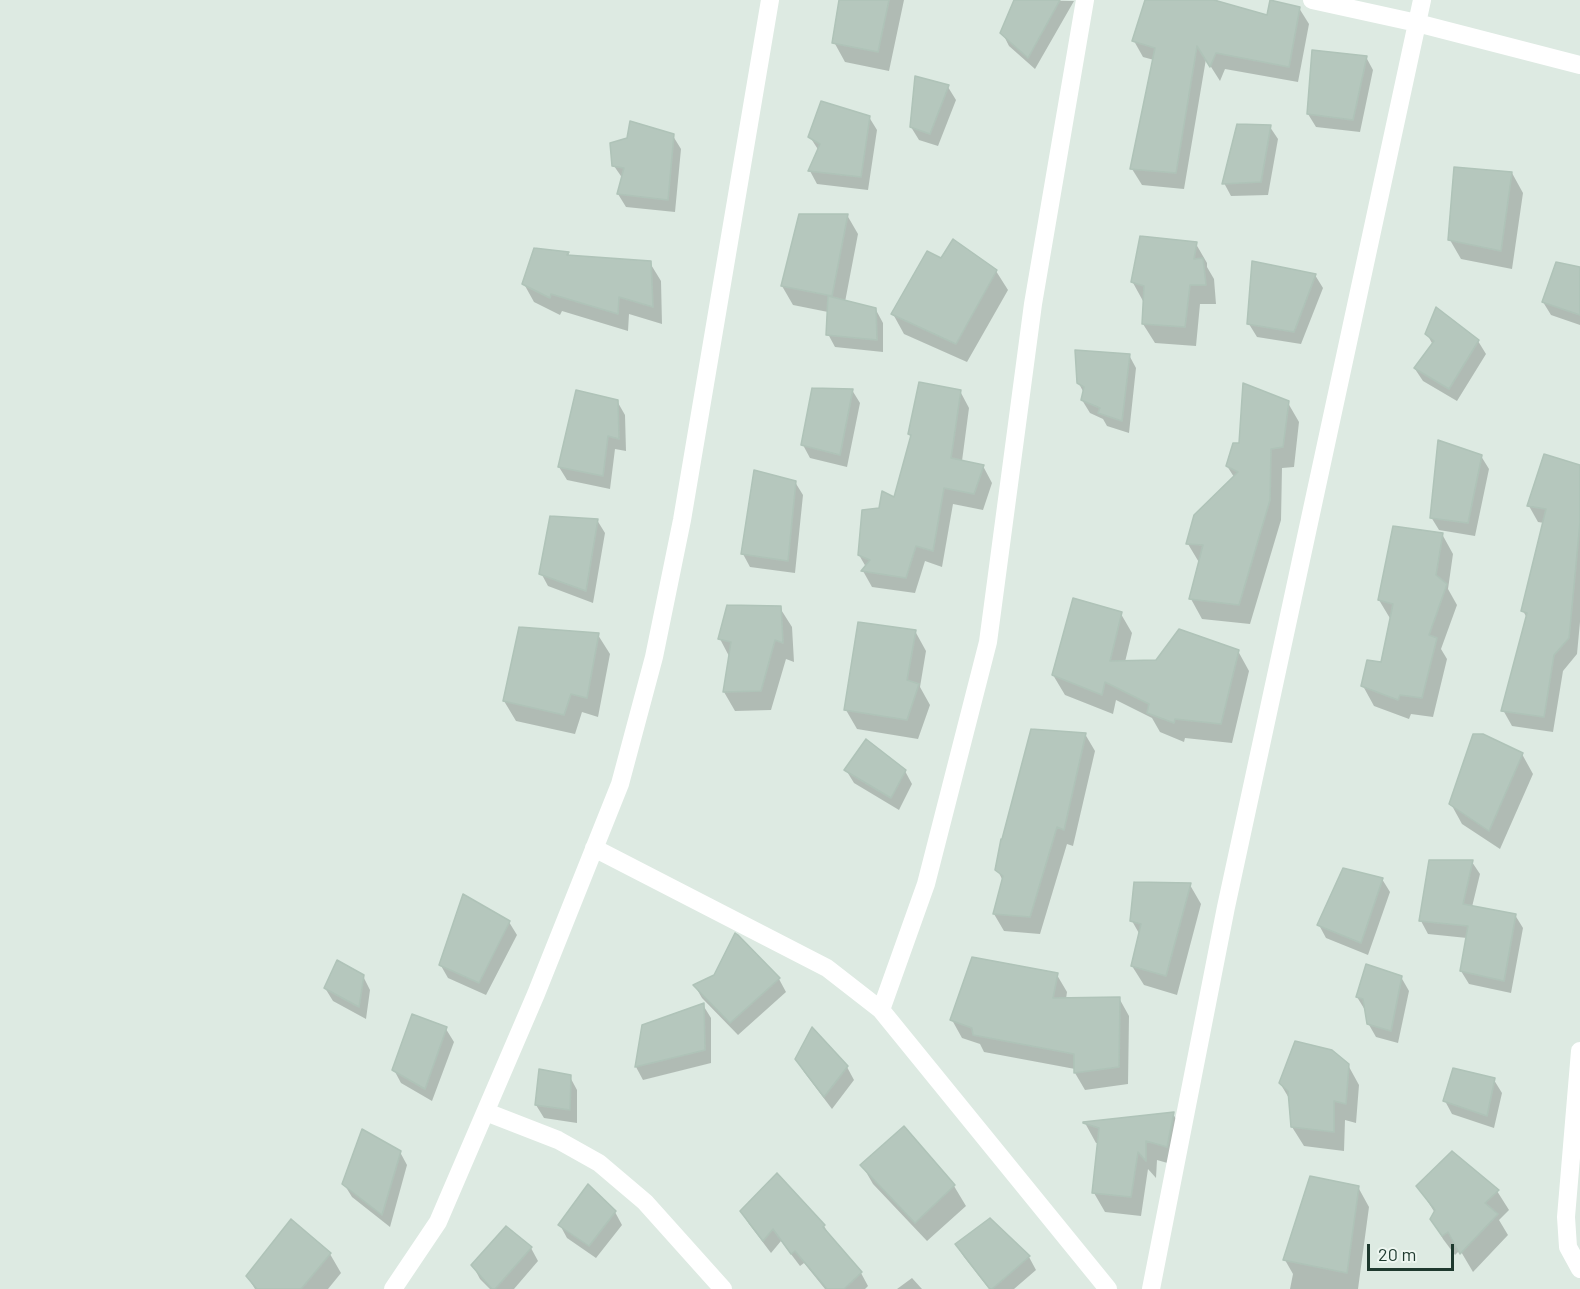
<!DOCTYPE html>
<style>
body{margin:0}
#map{position:relative;width:1580px;height:1289px;overflow:hidden;background:#ddeae2;font-family:Barlow,sans-serif}
canvas{display:block}
.scale{position:absolute;left:1367px;top:1244px;width:87px;height:27px;box-sizing:border-box;border:3px solid #1e392e;border-top:0;padding-left:8px;font-size:18px;line-height:21px;white-space:nowrap;color:#1e392e;-webkit-text-stroke:4px #edf6f0;paint-order:stroke}
</style>
<div id="map">
<canvas width="1580" height="1289"></canvas>
<div class="scale">20 m</div>
</div>
<script>
const context = document.querySelector('canvas').getContext('2d');
context.lineJoin = 'round';
function fill(path, color) { context.fillStyle = color; context.fill(path, 'evenodd'); }
const poly = rows => new Path2D(rows.map(r => 'M' + r).join(''));
function strokePath(path, color, width, dash) { context.strokeStyle = color; context.lineWidth = width; context.lineCap = dash ? 'butt' : 'round'; context.setLineDash(dash || []); context.stroke(path); }
const shadow = poly([
 [841,0,904,0,889,71,845,62,834,42],
 [1015,0,1074,1,1035,69,1009,46,1002,32],
 [1146,0,1217,0,1219,3,1268,17,1299,8,1309,24,1298,82,1225,69,1220,81,1206,59,1184,189,1142,185,1132,169,1154,60,1143,57,1134,41],
 [1366,57,1373,70,1360,132,1316,127,1308,114],
 [916,78,948,87,956,100,938,146,919,140,911,127],
 [869,117,877,130,868,190,817,184,810,171,819,151,810,137],
 [1270,127,1278,139,1268,195,1231,196,1224,183],
 [673,136,681,149,675,212,626,207,618,194,623,179,614,166],
 [1512,173,1523,193,1512,269,1461,259,1450,240],
 [847,215,858,234,845,302,876,310,883,323,883,352,835,347,828,334,828,312,793,305,782,286],
 [1196,244,1207,263,1207,267,1214,279,1216,304,1200,304,1196,346,1155,343,1143,324,1143,301,1132,281],
 [568,253,570,257,650,263,661,281,662,324,629,314,628,331,562,311,560,315,534,302,524,284],
 [1580,269,1580,325,1551,315,1543,302],
 [996,271,1008,290,967,362,904,334,893,314],
 [1315,275,1323,288,1301,344,1257,337,1249,324],
 [1427,334,1478,341,1486,354,1457,401,1423,381,1415,369,1433,345],
 [1129,355,1136,368,1129,433,1107,426,1103,419,1090,413,1082,400,1084,393,1078,382],
 [852,390,860,403,847,467,810,458,803,445],
 [960,391,969,408,962,461,983,466,992,483,983,510,953,504,942,567,925,561,915,593,872,587,863,571,866,567,859,555,880,510,895,499,911,438,909,434],
 [617,401,625,415,626,451,615,449,610,489,567,480,559,467],
 [1288,403,1299,422,1294,467,1282,468,1281,520,1250,624,1202,619,1191,599,1200,564,1188,544,1234,477,1227,466,1241,444],
 [1481,456,1489,469,1475,536,1439,530,1431,517],
 [1580,467,1580,622,1577,654,1563,671,1553,732,1512,726,1503,710,1527,618,1523,611,1544,523,1538,522,1529,506],
 [795,482,803,495,795,573,750,567,743,554],
 [597,520,605,533,593,603,548,586,541,573],
 [1442,534,1453,554,1448,589,1457,605,1441,649,1447,659,1433,717,1411,714,1409,719,1374,706,1363,686,1382,664,1391,620,1379,600],
 [780,608,792,627,794,662,786,659,771,710,735,711,724,692,730,658,720,639],
 [1121,614,1132,633,1125,662,1156,662,1238,651,1249,671,1232,743,1185,738,1184,742,1160,732,1152,718,1116,700,1113,714,1065,695,1053,675],
 [915,631,926,651,920,687,930,705,918,739,857,729,846,710],
 [598,635,610,654,598,717,582,712,575,734,516,721,504,701],
 [1085,734,1095,751,1073,846,1067,844,1040,934,1004,931,994,914,1003,881,997,869],
 [1522,754,1533,774,1500,849,1462,824,1451,804],
 [846,770,905,771,912,784,899,810,854,783],
 [1472,862,1480,874,1472,907,1515,915,1523,928,1511,993,1469,984,1461,971,1467,938,1428,934,1421,921],
 [1382,879,1390,892,1368,955,1326,938,1319,925],
 [1190,885,1201,904,1177,995,1144,985,1132,966,1140,935,1132,921],
 [509,922,517,935,486,995,448,978,440,964],
 [737,936,779,979,786,992,738,1035,702,998,695,986,715,976],
 [1057,975,1067,992,1066,999,1119,998,1129,1016,1128,1084,1085,1090,1075,1073,1075,1069,984,1052,980,1044,962,1038,952,1020],
 [363,976,370,990,366,1019,333,1001,325,988],
 [1401,977,1409,991,1398,1043,1376,1037,1368,1023,1365,1010,1357,997],
 [703,1005,711,1018,711,1063,643,1080,636,1067,644,1026],
 [446,1029,454,1042,432,1101,401,1083,394,1070],
 [796,1059,847,1067,854,1080,832,1109,804,1072],
 [1348,1065,1359,1085,1356,1123,1345,1120,1344,1151,1304,1146,1292,1127,1290,1100,1280,1083],
 [540,1071,570,1077,577,1090,577,1123,544,1118,536,1105],
 [1494,1080,1502,1093,1494,1128,1452,1114,1445,1101],
 [1173,1114,1185,1133,1178,1166,1157,1160,1156,1178,1148,1169,1141,1216,1105,1212,1094,1193,1099,1143,1096,1143,1085,1123],
 [903,1128,954,1186,966,1206,927,1241,873,1184,862,1165],
 [400,1152,407,1165,390,1227,352,1197,344,1184],
 [1418,1186,1497,1191,1509,1210,1499,1220,1508,1235,1473,1272,1460,1250,1455,1255,1443,1239,1432,1219,1435,1213],
 [1358,1187,1369,1207,1358,1289,1290,1289,1293,1274,1285,1260],
 [741,1211,824,1226,831,1238,861,1273,868,1286,865,1289,825,1289,804,1263,800,1266,781,1241,771,1253,749,1224],
 [615,1212,622,1225,596,1258,567,1238,560,1225],
 [989,1220,1029,1257,1036,1270,1014,1289,989,1289,964,1257,956,1245],
 [506,1228,531,1248,538,1261,514,1289,490,1289,480,1279,473,1266],
 [330,1254,341,1273,328,1289,255,1289,247,1276],
 [912,1278,922,1289,897,1289]
]);
const building = poly([
 [839,0,889,0,878,52,832,43,839,0],
 [1014,0,1060,0,1028,58,1000,33,1014,0],
 [1145,0,1214,0,1267,15,1270,0,1300,7,1289,67,1216,53,1210,67,1197,46,1176,173,1130,169,1155,48,1132,41,1145,0],
 [1312,50,1367,56,1353,120,1307,114,1312,50],
 [915,76,949,85,930,134,910,127,915,76],
 [821,101,870,116,861,177,808,171,820,144,808,137,821,101],
 [630,121,674,134,668,200,617,194,624,168,612,166,610,143,627,138,630,121],
 [1237,124,1271,125,1261,182,1222,184,1237,124],
 [1454,167,1512,172,1501,251,1448,240,1454,167],
 [799,214,848,214,832,296,781,286,799,214],
 [1140,236,1197,242,1194,259,1203,258,1206,285,1190,285,1185,327,1142,324,1144,286,1131,282,1140,236],
 [953,239,997,270,956,344,891,314,927,251,941,258,953,239],
 [534,248,569,252,567,255,651,261,653,307,619,297,618,314,551,294,550,298,522,284,534,248],
 [1252,261,1316,274,1294,332,1247,324,1252,261],
 [1556,262,1580,267,1580,315,1542,302,1556,262],
 [828,296,876,308,877,340,826,335,828,296],
 [1436,307,1479,340,1449,389,1414,368,1434,341,1425,334,1436,307],
 [1075,350,1130,354,1122,421,1098,413,1100,408,1081,400,1084,387,1077,383,1075,350],
 [919,382,961,390,951,458,984,465,974,494,944,488,933,551,916,546,906,578,861,571,870,560,858,555,862,510,879,508,882,491,894,497,911,435,908,434,919,382],
 [1243,383,1289,401,1283,447,1271,449,1270,500,1239,605,1189,599,1203,545,1186,544,1194,515,1238,472,1226,466,1233,443,1239,443,1243,383],
 [812,388,853,389,840,455,801,445,812,388],
 [576,390,618,400,619,439,608,436,603,476,558,467,576,390],
 [1438,440,1482,455,1468,523,1430,518,1438,440],
 [1544,454,1580,465,1580,522,1569,638,1554,655,1544,717,1501,711,1527,613,1521,611,1546,509,1527,506,1544,454],
 [754,470,796,481,788,561,741,554,754,470],
 [550,516,598,519,586,591,539,574,550,516],
 [1393,526,1443,533,1436,575,1447,584,1429,635,1437,638,1422,698,1400,695,1398,700,1361,686,1367,660,1381,662,1393,604,1378,600,1393,526],
 [1073,598,1122,612,1110,661,1156,660,1179,629,1239,650,1221,724,1175,719,1174,723,1147,713,1149,704,1105,682,1102,695,1052,675,1073,598],
 [727,605,781,606,783,643,775,640,761,691,723,692,731,642,718,639,727,605],
 [858,622,916,630,907,680,919,684,907,720,844,710,858,622],
 [519,627,599,633,587,698,571,694,564,715,503,701,519,627],
 [1031,729,1086,733,1064,830,1057,827,1030,917,993,914,1003,876,995,870,1001,839,1002,839,1031,729],
 [1473,734,1483,734,1523,753,1489,831,1449,804,1473,734],
 [866,739,906,770,891,798,844,770,866,739],
 [1429,860,1473,860,1463,904,1516,914,1504,981,1460,971,1468,926,1419,921,1429,860],
 [1343,868,1383,878,1361,943,1317,925,1343,868],
 [1134,882,1191,883,1166,976,1131,966,1141,924,1130,921,1134,882],
 [463,894,510,921,479,983,439,965,463,894],
 [735,933,738,935,780,978,730,1023,693,985,714,975,735,933],
 [972,957,1058,973,1053,998,1120,997,1119,1067,1074,1073,1074,1054,973,1035,972,1028,950,1020,972,957],
 [337,960,364,975,359,1007,324,988,337,960],
 [1366,964,1402,976,1391,1031,1367,1024,1363,999,1356,997,1366,964],
 [704,1003,705,1050,635,1067,642,1025,704,1003],
 [412,1014,447,1027,425,1089,392,1070,412,1014],
 [812,1027,848,1066,824,1097,795,1059,812,1027],
 [1295,1041,1332,1050,1349,1064,1346,1104,1334,1101,1334,1132,1291,1127,1288,1091,1279,1083,1295,1041],
 [1453,1068,1495,1078,1487,1116,1443,1101,1453,1068],
 [539,1069,571,1075,570,1110,535,1105,539,1069],
 [1174,1112,1167,1147,1146,1141,1146,1161,1138,1152,1131,1197,1092,1193,1099,1128,1083,1123,1083,1122,1174,1112],
 [904,1126,955,1185,915,1223,860,1165,904,1126],
 [362,1129,401,1151,382,1215,342,1184,362,1129],
 [1452,1151,1499,1190,1485,1203,1498,1214,1460,1254,1448,1232,1442,1236,1430,1219,1435,1210,1416,1186,1452,1151],
 [777,1173,825,1225,823,1227,862,1272,844,1289,827,1289,795,1251,791,1254,773,1229,763,1241,740,1211,777,1173],
 [1310,1176,1359,1186,1347,1273,1283,1260,1310,1176],
 [588,1184,616,1211,589,1246,558,1225,588,1184],
 [990,1218,1030,1256,992,1289,990,1289,955,1244,990,1218],
 [291,1219,331,1253,301,1289,257,1289,246,1276,291,1219],
 [506,1226,532,1247,495,1289,492,1289,471,1265,506,1226]
]);
const minor = poly([
 [1312,0,1417,23,1580,65],
 [594,848,827,968,881,1010,1108,1289],
 [881,1010,926,884,988,642,1033,304,1085,0],
 [1580,1051,1566,1217,1568,1247,1580,1269],
 [486,1112,558,1140,599,1163,645,1202,723,1289],
 [393,1289,438,1222,536,994,620,784,654,657,682,520,770,0],
 [1151,1289,1226,907,1422,0]
]);
fill(shadow, '#0003');
fill(building, '#b5c7bd');
strokePath(building, '#afc3b8', 1.5);
strokePath(minor, '#fff', 18);
</script>
